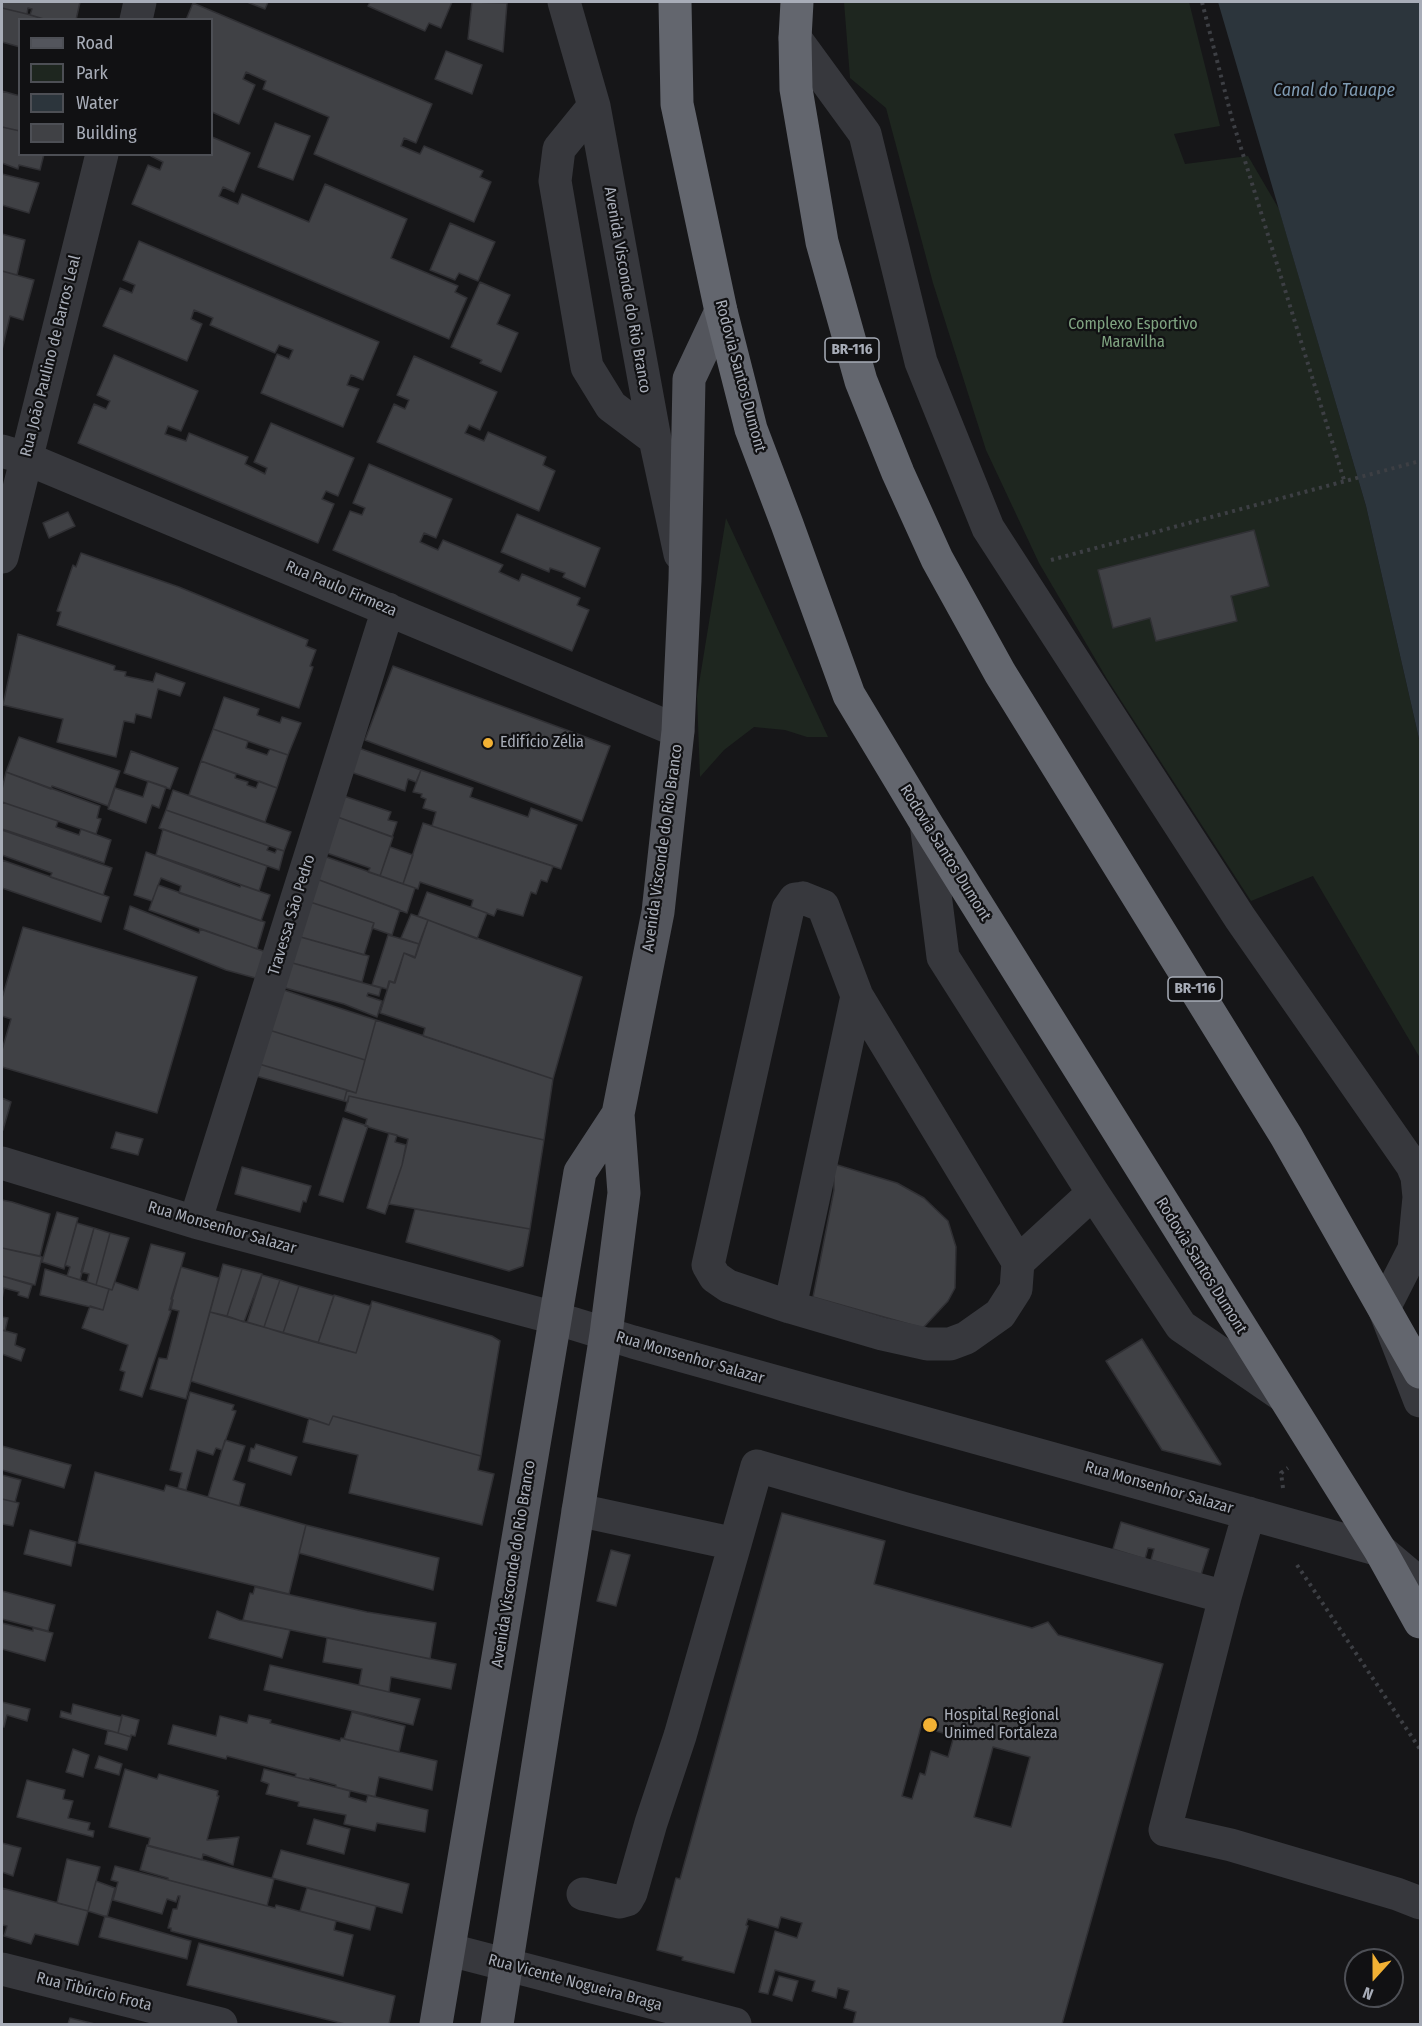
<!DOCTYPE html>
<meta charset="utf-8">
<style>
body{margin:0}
#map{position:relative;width:1422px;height:2026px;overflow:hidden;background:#161618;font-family:"Fira Sans Condensed",sans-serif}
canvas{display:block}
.frame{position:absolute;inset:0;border:3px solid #a8adb8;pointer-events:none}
.legend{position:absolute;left:18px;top:18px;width:195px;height:138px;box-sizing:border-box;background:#111113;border:2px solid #4d4f55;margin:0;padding:8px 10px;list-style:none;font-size:18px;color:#a8adb8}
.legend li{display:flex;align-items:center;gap:12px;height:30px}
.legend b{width:30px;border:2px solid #4d4f55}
.north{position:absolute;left:1344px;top:1948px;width:60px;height:60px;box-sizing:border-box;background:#111113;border:2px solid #4d4f55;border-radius:50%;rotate:201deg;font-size:16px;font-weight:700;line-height:24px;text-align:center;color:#a8adb8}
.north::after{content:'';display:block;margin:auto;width:21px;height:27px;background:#f2b134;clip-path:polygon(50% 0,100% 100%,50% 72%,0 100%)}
</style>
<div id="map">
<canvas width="1422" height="2026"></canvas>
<div class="frame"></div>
<ul class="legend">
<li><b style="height:8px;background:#53555c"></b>Road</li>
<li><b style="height:16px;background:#1e261f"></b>Park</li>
<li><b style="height:16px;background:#2c353c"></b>Water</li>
<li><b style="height:16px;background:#404145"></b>Building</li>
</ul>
<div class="north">N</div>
</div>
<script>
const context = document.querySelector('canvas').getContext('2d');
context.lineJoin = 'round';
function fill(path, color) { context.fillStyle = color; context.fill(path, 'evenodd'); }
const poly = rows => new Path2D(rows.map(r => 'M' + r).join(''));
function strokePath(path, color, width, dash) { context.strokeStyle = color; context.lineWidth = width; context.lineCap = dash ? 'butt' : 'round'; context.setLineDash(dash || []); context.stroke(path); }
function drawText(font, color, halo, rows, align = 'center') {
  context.font = font + ' "Fira Sans Condensed",sans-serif'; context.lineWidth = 4.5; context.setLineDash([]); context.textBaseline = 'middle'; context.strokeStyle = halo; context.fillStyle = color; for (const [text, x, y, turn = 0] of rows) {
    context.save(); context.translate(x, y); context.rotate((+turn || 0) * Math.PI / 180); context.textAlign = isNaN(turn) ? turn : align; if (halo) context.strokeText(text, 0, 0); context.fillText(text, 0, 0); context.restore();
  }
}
const green = poly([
 [844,2,1189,2,1220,126,1174,134,1185,164,1248,156,1279,209,1366,506,1420,743,1420,1058,1313,876,1251,901,1107,679,1039,563,986,450,933,283,886,108,850,78],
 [726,518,828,737,807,737,785,730,754,727,724,750,700,777,697,696]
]);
const water = poly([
 [1218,2,1420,2,1420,743,1366,506]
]);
const building = poly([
 [2,2,80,2,76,20,47,20,30,15,32,9,28,8,27,14,2,8,2,2],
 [247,2,268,2,265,9,247,2],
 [370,2,452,2,441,28,429,23,425,31,368,6,370,2],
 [472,2,507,3,503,52,468,39,472,2],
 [193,3,432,104,416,143,404,138,401,146,420,154,424,146,483,171,480,177,491,182,474,222,314,154,329,117,263,89,266,81,246,72,243,79,255,85,239,124,212,112,212,20,186,20,193,3],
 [2,8,27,14,47,20,20,20,20,47,2,42,2,8],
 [446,51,482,65,472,94,435,79,446,51],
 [2,91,20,96,20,131,2,127,2,91],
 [275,123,310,136,293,180,258,167,275,123],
 [2,127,20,131,20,154,44,154,40,170,19,165,18,169,2,163,2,127],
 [212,137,250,153,234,192,223,187,219,196,238,204,242,194,309,222,325,184,407,219,391,258,458,286,455,292,467,298,449,339,132,204,148,165,160,170,163,162,151,156,152,154,212,154,212,137],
 [2,174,39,183,29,213,2,205,2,174],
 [450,223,495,242,478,281,459,273,455,280,430,270,450,223],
 [2,234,25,240,17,275,2,271,2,234],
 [139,241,379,342,363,380,351,375,347,385,359,389,343,427,261,393,277,354,289,359,293,350,279,345,275,353,210,325,213,318,194,310,191,319,202,324,187,361,103,326,120,288,132,293,135,285,123,280,139,241],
 [2,271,34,280,23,320,10,316,2,350,2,271],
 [480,282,510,295,497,324,518,333,501,372,480,363,482,360,451,347,480,282],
 [114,355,198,391,181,431,168,426,165,434,186,441,189,433,248,457,245,464,265,474,267,468,254,462,271,423,354,458,338,496,326,491,322,499,334,504,318,543,78,443,94,404,106,409,110,401,97,395,114,355],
 [414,356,497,392,480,430,469,425,465,433,484,441,488,432,546,457,543,465,555,471,539,511,377,442,394,404,405,409,409,400,397,395,414,356],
 [369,464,452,499,436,538,424,533,420,542,438,550,443,540,503,565,499,572,519,581,522,574,580,598,577,605,589,610,572,651,333,550,350,511,362,515,365,508,353,503,369,464],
 [68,512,75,526,49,538,43,523,68,512],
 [517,514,600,548,585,587,563,577,565,573,550,568,549,572,501,552,517,514],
 [1254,530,1269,586,1231,596,1237,621,1156,641,1150,618,1113,628,1098,570,1254,530],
 [81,553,179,587,308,640,306,646,316,650,310,666,313,667,299,708,57,625,61,612,57,611,73,565,76,567,81,553],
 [18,634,115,666,114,670,126,672,125,676,153,682,156,673,185,683,180,696,158,689,151,718,136,714,134,723,124,721,116,757,57,742,63,719,3,705,18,634],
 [393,666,610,746,582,821,365,740,393,666],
 [224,697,259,709,257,715,280,723,282,717,301,723,288,755,213,729,224,697],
 [213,729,248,741,246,748,267,755,270,749,288,755,277,788,201,761,213,729],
 [19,737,120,771,108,806,52,786,51,789,6,772,19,737],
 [353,746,421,770,416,782,408,779,405,791,345,770,353,746],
 [131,751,178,768,170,789,124,773,131,751],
 [201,761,236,774,235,778,248,782,247,785,256,788,259,781,277,788,265,822,189,795,201,761],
 [421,770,473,788,470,797,528,817,531,808,577,825,561,869,432,826,436,812,423,808,426,799,421,797,422,794,413,792,421,770],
 [6,772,100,806,97,818,101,819,96,834,2,802,2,789,6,772],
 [148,781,166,787,159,808,152,805,146,823,108,809,115,788,143,797,148,781],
 [173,790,291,832,284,851,166,810,173,790],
 [338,794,391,812,388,820,397,822,392,837,332,815,338,794],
 [2,802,58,821,56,827,79,835,81,829,111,840,104,863,2,829,2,802],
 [166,810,269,846,267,850,275,853,277,849,284,851,279,870,159,828,166,810],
 [332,815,393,837,380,876,368,872,370,868,321,851,332,815],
 [423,823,553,866,547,882,541,880,536,894,531,892,523,916,497,909,494,916,471,907,473,900,420,882,418,889,403,884,423,823],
 [163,829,267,866,259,891,156,855,163,829],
 [2,830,112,868,103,895,50,877,52,873,2,855,2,830],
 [390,847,413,855,403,884,380,876,390,847],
 [146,852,240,887,241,885,270,895,261,921,179,893,181,886,161,878,152,901,134,895,146,852],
 [321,855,415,888,407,913,314,878,321,855],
 [2,860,109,897,101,922,2,888,2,860],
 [314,878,400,910,392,935,372,928,374,923,307,901,314,878],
 [158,885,265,922,257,949,149,910,158,885],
 [427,892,487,913,477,939,418,916,427,892],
 [307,901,374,923,364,955,297,936,307,901],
 [130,906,199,933,200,929,266,952,259,979,226,970,124,929,130,906],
 [411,914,428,920,419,944,401,938,411,914],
 [428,920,582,977,553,1079,423,1036,425,1028,380,1013,390,981,395,983,404,953,415,958,428,920],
 [23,927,197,977,157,1113,2,1067,2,1050,11,1019,2,1016,2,998,23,927],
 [388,935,419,944,415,957,404,953,394,983,389,981,387,989,372,985,388,935],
 [297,936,369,956,362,982,289,962,297,936],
 [289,962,381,988,379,996,368,993,367,996,382,1001,377,1017,344,1004,282,987,289,962],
 [281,989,376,1020,365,1060,269,1030,281,989],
 [376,1020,553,1079,544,1140,349,1096,348,1102,344,1101,347,1090,356,1093,376,1020],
 [269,1030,365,1060,356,1093,259,1064,269,1030],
 [259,1064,347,1090,344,1101,256,1076,259,1064],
 [349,1096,544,1140,530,1229,389,1204,402,1165,408,1139,365,1126,367,1119,345,1111,349,1096],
 [2,1098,11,1102,3,1130,2,1129,2,1098],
 [343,1118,368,1126,343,1202,319,1195,343,1118],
 [116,1132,143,1139,138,1155,111,1148,116,1132],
 [389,1133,397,1135,395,1142,406,1145,402,1165,385,1214,367,1208,389,1133],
 [834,1164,897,1183,924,1198,948,1221,956,1247,955,1288,948,1301,923,1328,813,1297,834,1190,834,1164],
 [242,1167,311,1186,306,1202,303,1201,300,1212,235,1194,242,1167],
 [2,1200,12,1202,50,1214,40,1256,2,1248,2,1200],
 [415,1209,530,1229,523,1266,509,1271,406,1242,415,1209],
 [57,1212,78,1218,64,1269,42,1262,57,1212],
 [77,1223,94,1228,80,1280,67,1276,70,1267,65,1265,77,1223],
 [94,1228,110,1233,96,1285,87,1282,89,1274,81,1272,94,1228],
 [110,1233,129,1238,112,1290,96,1285,110,1233],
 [151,1244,185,1253,169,1310,171,1311,142,1397,120,1390,125,1372,120,1370,128,1345,82,1328,90,1306,103,1310,109,1289,112,1290,115,1282,138,1290,151,1244],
 [2,1248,42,1257,35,1285,2,1276,2,1248],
 [223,1264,242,1269,227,1316,210,1312,223,1264],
 [181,1267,219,1278,186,1399,150,1389,159,1358,167,1359,179,1311,171,1309,173,1300,171,1299,181,1267],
 [45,1269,109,1289,103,1310,40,1295,45,1269],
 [242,1269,262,1274,244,1322,227,1316,242,1269],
 [262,1275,280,1280,264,1327,247,1322,262,1275],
 [2,1276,32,1285,28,1298,18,1295,19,1292,4,1288,2,1299,2,1276],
 [280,1280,299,1286,283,1333,264,1327,280,1280],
 [299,1286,334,1296,318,1343,283,1333,299,1286],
 [334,1295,371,1306,356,1353,318,1343,334,1295],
 [372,1301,492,1336,500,1341,481,1456,333,1416,329,1425,191,1381,210,1312,356,1353,372,1301],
 [2,1317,8,1318,5,1331,2,1330,2,1317],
 [2,1330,17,1334,15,1345,25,1349,21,1361,2,1354,2,1330],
 [1142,1339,1221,1464,1220,1465,1162,1450,1106,1361,1142,1339],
 [190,1392,234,1405,232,1410,236,1411,222,1450,216,1448,213,1455,197,1450,186,1490,178,1488,182,1473,170,1470,190,1392],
 [333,1416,481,1456,478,1470,494,1474,482,1525,349,1493,358,1455,303,1442,309,1418,329,1425,333,1416],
 [225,1440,245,1446,233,1480,245,1484,239,1506,208,1497,225,1440],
 [256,1444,297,1457,291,1475,248,1461,251,1448,254,1449,256,1444],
 [2,1446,71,1465,64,1488,2,1470,2,1446],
 [95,1472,164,1491,166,1485,306,1525,289,1594,78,1543,95,1472],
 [2,1475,21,1480,15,1502,2,1499,2,1475],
 [2,1499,19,1503,13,1526,2,1524,2,1499],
 [782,1513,885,1541,874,1584,1032,1628,1048,1622,1058,1635,1163,1664,1062,2024,853,2024,856,2012,844,2008,849,1991,838,1988,836,1998,812,1991,815,1981,775,1970,768,1994,759,1992,775,1931,797,1938,802,1923,781,1917,778,1928,748,1919,746,1925,748,1926,734,1973,682,1960,683,1957,657,1950,676,1878,680,1879,782,1513],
 [921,1727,954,1736,948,1757,931,1751,925,1775,920,1773,912,1799,902,1796,921,1727],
 [993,1747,1030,1757,1011,1827,974,1817,993,1747],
 [1121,1522,1209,1549,1201,1575,1151,1560,1154,1549,1148,1548,1145,1559,1113,1549,1121,1522],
 [306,1525,439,1558,433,1590,299,1553,306,1525],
 [30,1530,76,1542,71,1566,24,1554,30,1530],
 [611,1550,630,1555,616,1606,597,1601,611,1550],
 [255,1587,367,1612,436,1623,430,1659,243,1620,250,1593,253,1594,255,1587],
 [2,1591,55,1605,48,1631,2,1619,2,1591],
 [217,1611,239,1620,290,1630,282,1658,209,1638,217,1611],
 [2,1623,33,1631,33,1628,53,1633,45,1661,2,1649,2,1623],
 [327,1638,456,1664,451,1689,391,1677,389,1692,359,1685,362,1669,323,1662,327,1638],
 [270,1665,420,1699,413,1725,264,1690,270,1665],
 [2,1702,30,1709,27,1721,7,1715,4,1727,2,1726,2,1702],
 [73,1704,122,1717,118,1733,60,1717,61,1711,71,1714,73,1704],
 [352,1712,405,1726,399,1752,344,1739,352,1712],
 [122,1715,139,1720,135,1736,131,1735,131,1737,118,1733,122,1715],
 [249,1715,271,1720,270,1723,340,1741,341,1738,437,1761,432,1790,379,1777,375,1797,336,1787,336,1785,310,1778,309,1780,295,1777,296,1774,227,1756,226,1759,168,1744,173,1725,216,1736,220,1716,247,1723,249,1715],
 [108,1730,131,1737,127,1750,105,1744,108,1730],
 [73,1749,89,1755,83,1777,66,1772,73,1749],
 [99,1756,122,1764,119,1775,95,1768,99,1756],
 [125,1769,157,1779,159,1774,218,1791,217,1796,219,1796,207,1840,239,1837,233,1865,203,1854,202,1860,148,1846,150,1838,109,1827,125,1769],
 [264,1769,350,1791,349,1797,366,1802,368,1795,428,1810,425,1832,377,1823,375,1831,344,1824,346,1815,298,1806,299,1802,266,1794,269,1784,261,1781,264,1769],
 [27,1780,65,1790,63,1799,73,1801,68,1818,90,1823,88,1830,94,1831,93,1837,17,1817,27,1780],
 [314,1819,350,1829,344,1854,307,1844,314,1819],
 [2,1843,21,1848,13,1876,2,1872,2,1843],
 [147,1845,274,1879,267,1906,168,1880,168,1878,140,1870,147,1845],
 [281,1850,409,1884,402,1913,272,1878,281,1850],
 [67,1859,100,1867,88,1911,57,1903,67,1859],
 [115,1866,275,1908,276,1905,336,1921,334,1930,353,1935,343,1976,171,1931,171,1928,168,1928,173,1909,177,1909,180,1896,178,1896,176,1902,167,1899,162,1914,113,1900,118,1882,111,1880,115,1866],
 [96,1881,115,1888,107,1917,88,1911,96,1881],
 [2,1888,88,1911,78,1945,35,1934,31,1944,4,1936,7,1926,2,1925,2,1888],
 [307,1888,376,1906,370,1930,300,1911,307,1888],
 [105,1916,191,1941,187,1959,99,1937,105,1916],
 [199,1943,395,1996,389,2024,345,2024,187,1985,199,1943],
 [779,1976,798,1981,792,2001,773,1995,779,1976],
 [70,2018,95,2024,68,2024,70,2018]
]);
const path = poly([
 [1202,2,1232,119,1344,480],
 [1051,560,1420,461],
 [1283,1488,1281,1473,1288,1468],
 [1297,1565,1420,1749]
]);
const minor = poly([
 [564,2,594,106,655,439,680,554],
 [136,20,140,2],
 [795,38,865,134,921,362,988,528,1240,918,1412,1165,1417,1177,1419,1197,1414,1249,1384,1308,1420,1401],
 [594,106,559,149,555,181,587,367,611,406,655,439],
 [2,451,25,458,678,731],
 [2,557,102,154],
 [926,823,943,957,1093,1193,1181,1326,1283,1396],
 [803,898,823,906,857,996,1018,1262,1016,1289,1000,1314,966,1338,950,1344,927,1344,882,1334,790,1307,728,1286,715,1277,708,1265,788,909,795,899,803,898],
 [2,1163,195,1222,555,1318,633,1342,1380,1550,1420,1584],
 [195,1222,388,609],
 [1018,1262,1093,1193],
 [790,1307,857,996],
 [578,1510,735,1544,757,1466,906,1509,1225,1597],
 [1249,1513,1225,1597,1165,1830,1231,1845,1397,1894,1420,1903],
 [583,1894,620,1902,627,1900,631,1893,651,1823,680,1736,735,1544],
 [450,1950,735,2024],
 [2,1969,221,2024]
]);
const major = poly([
 [436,2024,580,1172,618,1114],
 [497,2024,606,1334,624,1193,618,1114,658,912,678,731,685,580,689,379,721,311]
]);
const highway = poly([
 [675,2,677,104,721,311,751,429,787,524,849,695,926,823,1380,1550,1420,1622],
 [797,2,795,38,796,89,822,242,861,381,898,473,937,559,1000,673,1286,1136,1420,1372]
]);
const markers = [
 [488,743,6,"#f2b134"],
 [930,1725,8,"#f2b134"]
];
const shields = [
 [852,350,54],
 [1195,989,54]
];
const shieldNames = [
 ["BR-116",852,350],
 ["BR-116",1195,989]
];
const streetNames = [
 ["Avenida Visconde do Rio Branco",627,290,80],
 ["Rua João Paulino de Barros Leal",51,356,-76],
 ["Rodovia Santos Dumont",740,376,75],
 ["Rua Paulo Firmeza",341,589,23],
 ["Avenida Visconde do Rio Branco",663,848,-82],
 ["Rodovia Santos Dumont",945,853,58],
 ["Travessa São Pedro",292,915,-73],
 ["Rua Monsenhor Salazar",222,1228,16],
 ["Rodovia Santos Dumont",1201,1266,58],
 ["Rua Monsenhor Salazar",690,1358,16],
 ["Rua Monsenhor Salazar",1159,1488,16],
 ["Avenida Visconde do Rio Branco",514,1564,-81],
 ["Rua Vicente Nogueira Braga",575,1983,15],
 ["Rua Tibúrcio Frota",94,1992,14]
];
const parkNames = [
 ["Complexo Esportivo",1133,325],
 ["Maravilha",1133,343]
];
const poiNames = [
 ["Edifício Zélia",500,743],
 ["Hospital Regional",944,1716],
 ["Unimed Fortaleza",944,1734]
];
const waterNames = [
 ["Canal do Tauape",1334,91]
];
fill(green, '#1e261f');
fill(water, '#2c353c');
fill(building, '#404145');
strokePath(building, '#303034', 1.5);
strokePath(path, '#3d3f44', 4, [3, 4.5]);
strokePath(minor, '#37383d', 33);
strokePath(major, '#53555c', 33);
strokePath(highway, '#63666e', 33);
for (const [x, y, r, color] of markers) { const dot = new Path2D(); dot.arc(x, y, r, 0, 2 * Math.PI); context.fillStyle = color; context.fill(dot); strokePath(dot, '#111113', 2); }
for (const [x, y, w] of shields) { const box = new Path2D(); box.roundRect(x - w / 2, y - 12, w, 24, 4.5); context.fillStyle = '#111113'; context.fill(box); strokePath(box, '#a8adb8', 1.5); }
drawText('bold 15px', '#a8adb8', null, shieldNames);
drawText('16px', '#a8adb8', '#111113', streetNames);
drawText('16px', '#7fa381', '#111113', parkNames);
drawText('16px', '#a8adb8', '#111113', poiNames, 'left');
drawText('italic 18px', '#7f9bb3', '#111113', waterNames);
</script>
